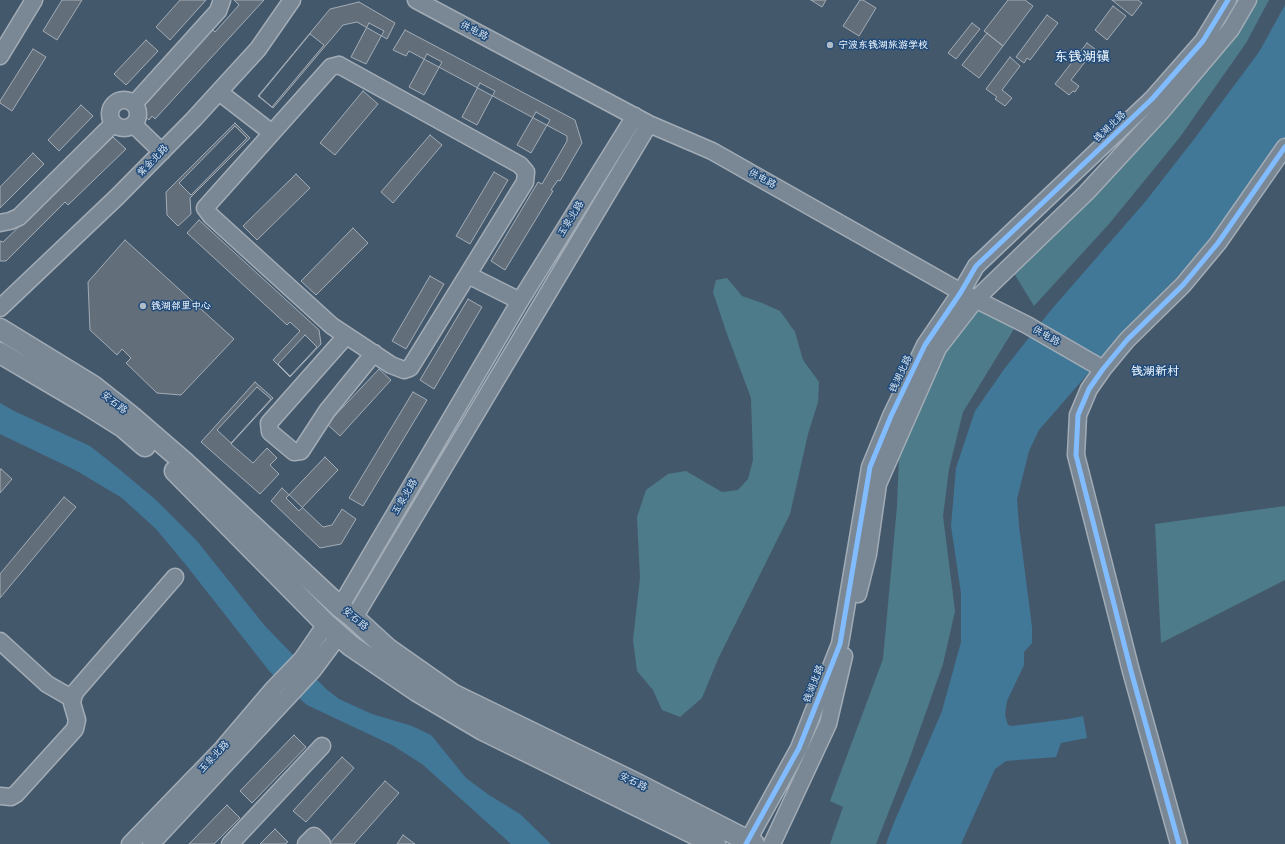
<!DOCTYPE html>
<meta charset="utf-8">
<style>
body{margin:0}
canvas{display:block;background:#44586c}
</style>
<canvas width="1285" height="844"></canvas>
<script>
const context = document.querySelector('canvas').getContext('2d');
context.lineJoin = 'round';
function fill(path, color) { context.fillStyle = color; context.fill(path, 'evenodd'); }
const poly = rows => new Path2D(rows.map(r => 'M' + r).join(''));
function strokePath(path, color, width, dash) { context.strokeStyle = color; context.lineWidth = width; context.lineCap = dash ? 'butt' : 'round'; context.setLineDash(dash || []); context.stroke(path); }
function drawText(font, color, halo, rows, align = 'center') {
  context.font = font + ' "Balsamiq Sans","LXGW WenKai TC",sans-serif'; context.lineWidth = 3; context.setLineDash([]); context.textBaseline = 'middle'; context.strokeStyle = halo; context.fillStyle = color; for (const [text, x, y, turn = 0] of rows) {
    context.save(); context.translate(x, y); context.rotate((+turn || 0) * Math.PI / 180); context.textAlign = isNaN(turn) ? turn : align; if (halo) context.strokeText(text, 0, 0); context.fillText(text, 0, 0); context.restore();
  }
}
const green = poly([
 [1253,0,1269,0,1246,43,1180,137,1109,224,1034,306,1012,270],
 [727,278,742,296,762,303,780,311,795,332,803,360,819,382,818,402,808,434,790,514,718,659,702,698,680,717,662,710,653,690,637,671,633,640,640,578,637,517,646,490,668,474,686,471,722,492,738,490,748,479,753,460,751,398,727,334,713,292,716,280],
 [960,298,1014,329,963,412,949,469,943,516,955,611,943,664,909,760,876,844,830,844,843,807,830,801,883,659,897,506,899,456],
 [1285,506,1285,580,1161,643,1155,524]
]);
const water = poly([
 [1285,5,1285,139,1209,244,1125,331,1039,430,1029,451,1017,499,1019,526,1032,627,1032,643,1024,652,1024,665,1007,701,1005,715,1008,725,1012,726,1068,719,1083,716,1087,738,1061,743,1056,757,1006,761,995,769,961,844,886,844,893,825,942,711,961,642,961,593,951,526,956,468,975,411,1005,368,1051,310,1145,202,1195,138,1259,52],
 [0,403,14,411,90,446,119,469,156,500,197,541,265,626,326,689,339,699,372,714,412,726,431,735,466,778,489,795,520,814,551,844,511,844,422,764,392,745,307,705,270,672,186,565,156,529,122,498,77,471,0,434]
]);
const building = poly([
 [62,0,82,0,57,40,43,31,62,0],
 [180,0,206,0,170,40,156,27,180,0],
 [234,0,264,0,155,119,152,116,149,120,143,114,147,110,144,106,212,29,215,32,239,5,234,0],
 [811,0,826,0,822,7,811,0],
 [860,0,863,0,876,8,859,36,843,26,860,0],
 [1008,0,1025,0,1033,6,1003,46,984,31,1008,0],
 [1112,0,1138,0,1142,3,1132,16,1112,0],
 [359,2,395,23,387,39,357,22,343,25,273,108,258,96,330,9,359,2],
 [1113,6,1126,16,1107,40,1095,30,1113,6],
 [1047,15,1058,23,1030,60,1027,58,1024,63,1016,57,1047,15],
 [369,23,384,31,366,64,351,57,369,23],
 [972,23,980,29,956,59,948,53,972,23],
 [405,30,575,120,582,143,560,181,558,180,551,190,553,191,505,270,491,261,538,182,542,184,567,141,567,136,409,51,406,56,393,50,405,30],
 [987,33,1003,46,979,78,962,65,987,33],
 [310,34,324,45,272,107,259,96,310,34],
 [146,40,158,51,126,85,114,74,146,40],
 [1087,43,1095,49,1071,80,1079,86,1075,92,1073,91,1069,95,1055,84,1087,43],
 [33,49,46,57,12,111,0,103,0,101,33,49],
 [427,54,442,62,424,95,409,87,427,54],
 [1010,57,1020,66,1002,90,1012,98,1005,106,995,99,997,97,986,89,1010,57],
 [480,83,495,91,477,125,462,117,480,83],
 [363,91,378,104,335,155,320,143,363,91],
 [81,105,93,116,59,151,48,140,81,105],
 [536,112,550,120,531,153,517,145,536,112],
 [235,123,250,138,190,198,191,214,178,226,167,215,166,192,235,123],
 [235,126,247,138,191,195,179,183,235,126],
 [430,135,442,145,393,203,381,192,430,135],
 [113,137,126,149,68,205,65,202,6,261,0,261,0,241,3,242,113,137],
 [33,153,44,164,0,208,0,187,33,153],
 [494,172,508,180,470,244,456,236,494,172],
 [296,174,310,188,257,240,243,226,296,174],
 [199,220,319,330,321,344,290,377,273,360,300,331,290,322,287,325,187,233,199,220],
 [353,228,368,243,316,295,301,281,353,228],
 [125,240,234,339,181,395,157,393,126,363,131,358,122,349,117,355,90,330,88,282,125,240],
 [430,276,444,284,406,349,392,341,430,276],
 [468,299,482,307,434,389,420,380,468,299],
 [305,335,317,347,290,376,278,364,305,335],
 [379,369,391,380,340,436,327,424,379,369],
 [255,382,273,398,231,444,253,463,267,448,277,458,270,465,279,474,260,494,201,442,255,382],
 [257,387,271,399,231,443,217,430,257,387],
 [413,392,427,400,363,506,349,498,413,392],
 [325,457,338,470,299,511,286,498,325,457],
 [1,469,12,479,0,493,0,470,1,469],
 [282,488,323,527,332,525,342,509,356,519,341,544,320,548,271,501,282,488],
 [64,497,76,507,0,598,0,574,64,497],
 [294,735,306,747,252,803,240,791,294,735],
 [342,757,354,768,306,822,293,811,342,757],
 [385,781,399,793,354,844,329,844,385,781],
 [227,805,240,818,214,844,189,844,227,805],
 [275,829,288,842,285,844,260,844,275,829],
 [403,835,415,844,397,844,403,835]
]);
const minor = poly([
 [416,0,649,124,712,151,961,292,1027,325,1103,369],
 [0,56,34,0],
 [339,65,520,165,526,172,525,182,410,368,404,370,391,365,332,326,211,216,205,208,331,67,339,65],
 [219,92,272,133],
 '110 114a14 14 0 1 1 28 0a14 14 0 1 1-28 0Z',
 [134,104,218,11,222,0],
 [134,125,162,152],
 [0,223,10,221,19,217,113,124],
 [468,275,520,301],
 [0,308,117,197,193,120,258,49,292,0],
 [346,336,269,423,270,432,294,452,301,451,327,411,374,353],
 [858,594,868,554,878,484,938,348,976,299,1086,193,1160,113,1231,29,1248,0],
 [340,607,520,301,635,116],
 [354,618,649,124],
 [0,641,47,684,73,699],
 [0,796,11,797,16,794,75,729,77,720,72,703,73,697,76,691,175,577],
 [130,844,223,748,274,688,302,659,326,624],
 [151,844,313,670,339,635],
 [230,844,322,746],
 [306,844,314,836,322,844],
 [746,844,799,748,840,644,870,467,891,416,925,345,961,292,976,266,1152,99,1203,41,1228,0],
 [772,844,828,724,844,656],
 [1179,844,1131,671,1076,455,1078,415,1089,389,1103,369,1127,340,1183,285,1218,243,1285,147]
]);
const major = poly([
 [0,329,93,386,132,417,184,462,340,607,354,618,388,649,452,694,633,782,754,844],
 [0,353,85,403,123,427,145,446],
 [175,471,326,624,351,646,417,691,483,730,715,844]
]);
const cycleway = poly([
 [746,844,799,748,840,644,870,467,891,416,925,345,961,292,976,266,1152,99,1203,41,1228,0],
 [1179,844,1131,671,1076,455,1078,415,1089,389,1103,369,1127,340,1183,285,1218,243,1285,147]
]);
const markers = [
 [830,45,4,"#afbbc7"],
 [143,306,4,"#afbbc7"]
];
const streetNames = [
 ["供电路",474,31,28],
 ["钱湖北路",1110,127,-44],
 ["紫金北路",153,161,-46],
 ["供电路",762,179,29],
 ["玉泉北路",571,219,-58],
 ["供电路",1046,336,30],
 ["钱湖北路",901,374,-65],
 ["安石路",114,403,38],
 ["玉泉北路",405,497,-59],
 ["安石路",355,619,40],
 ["钱湖北路",814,684,-69],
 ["玉泉北路",214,757,-47],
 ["安石路",633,782,26]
];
const poiNames = [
 ["宁波东钱湖旅游学校",838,45],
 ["钱湖邻里中心",151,306]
];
const quarterNames = [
 ["钱湖新村",1155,372]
];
const districtNames = [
 ["东钱湖镇",1082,57]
];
fill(green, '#4d7b89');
fill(water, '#417797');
fill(building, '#626e7a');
strokePath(building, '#a1acb6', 1);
strokePath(minor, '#a1acb6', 19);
strokePath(major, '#a1acb6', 23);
strokePath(minor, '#7a8794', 16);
strokePath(major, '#7a8794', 20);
strokePath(cycleway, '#80bcff', 5);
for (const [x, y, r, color] of markers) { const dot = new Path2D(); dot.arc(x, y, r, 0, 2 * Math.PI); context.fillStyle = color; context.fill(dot); strokePath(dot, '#1f4a7a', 1.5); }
drawText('10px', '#e8f1f8', '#1f4a7a', streetNames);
drawText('bold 10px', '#e8f1f8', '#1f4a7a', poiNames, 'left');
drawText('bold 12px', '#e8f1f8', '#1f4a7a', quarterNames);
drawText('bold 14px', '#e8f1f8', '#1f4a7a', districtNames);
</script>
